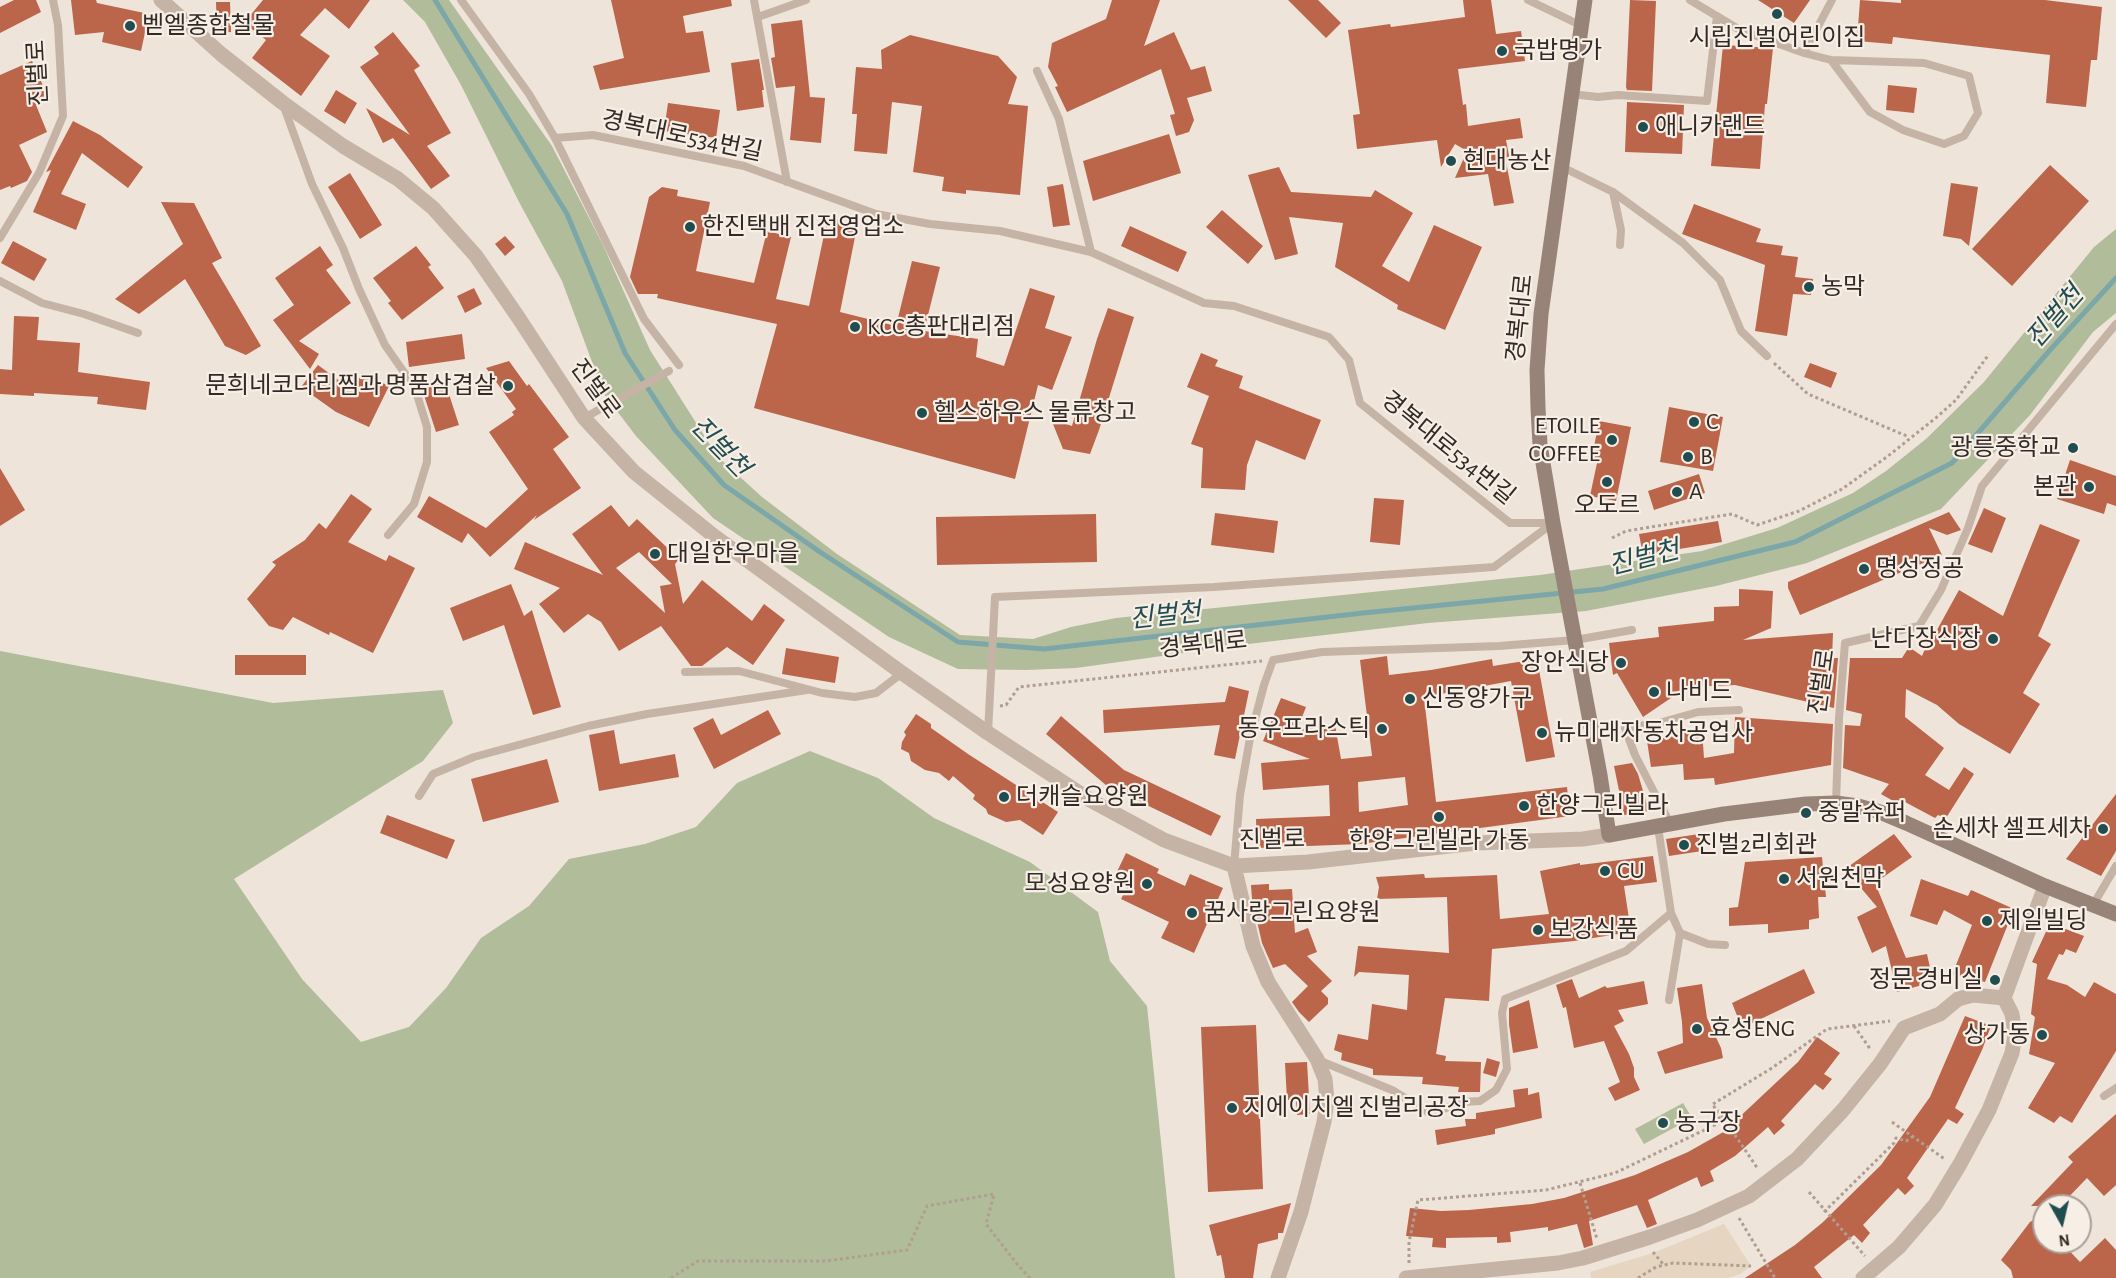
<!DOCTYPE html>
<meta charset="utf-8">
<style>
body{margin:0}
#map{position:relative;width:2116px;height:1278px;overflow:hidden;background:#eee4d9;font-family:"Alegreya Sans",sans-serif}
canvas{display:block}
.north{position:absolute;left:2032px;top:1194px;width:60px;height:60px;box-sizing:border-box;background:#f7eee5;border:2px solid #a8a099;border-radius:50%;rotate:172deg;font-size:16px;font-weight:700;line-height:24px;text-align:center;color:#322a26}
.north::after{content:'';display:block;margin:auto;width:21px;height:27px;background:#204d50;clip-path:polygon(50% 0,100% 100%,50% 72%,0 100%)}
</style>
<div id="map">
<canvas width="2116" height="1278"></canvas>
<div class="north">N</div>
</div>
<script>
const context = document.querySelector('canvas').getContext('2d');
context.lineJoin = 'round';
function fill(path, color) { context.fillStyle = color; context.fill(path, 'evenodd'); }
const poly = rows => new Path2D(rows.map(r => 'M' + r).join(''));
function strokePath(path, color, width, dash) { context.strokeStyle = color; context.lineWidth = width; context.lineCap = dash ? 'butt' : 'round'; context.setLineDash(dash || []); context.stroke(path); }
function drawText(font, color, halo, rows, align = 'center') {
  context.font = font + ' "Alegreya Sans","Noto Sans KR",sans-serif'; context.lineWidth = 4.5; context.setLineDash([]); context.textBaseline = 'middle'; context.strokeStyle = halo; context.fillStyle = color; for (const [text, x, y, turn = 0] of rows) {
    context.save(); context.translate(x, y); context.rotate((+turn || 0) * Math.PI / 180); context.textAlign = isNaN(turn) ? turn : align; if (halo) context.strokeText(text, 0, 0); context.fillText(text, 0, 0); context.restore();
  }
}
const green = poly([
 [403,0,449,0,552,146,603,245,650,350,717,456,762,497,837,554,960,635,1033,639,1071,627,1116,618,1540,575,1702,551,1777,528,1853,493,1886,471,1926,439,1984,382,2094,247,2116,229,2116,313,2093,332,2030,415,1941,509,1807,563,1716,586,1586,611,1428,623,1248,644,1076,668,1026,670,958,669,889,637,713,518,636,436,604,394,562,281,519,202,461,85,425,22],
 [0,651,273,703,443,690,453,723,423,761,234,879,302,979,361,1042,409,1027,446,988,481,938,529,906,569,859,645,844,696,827,737,783,810,751,878,778,934,818,1030,862,1098,912,1110,961,1147,1006,1175,1278,0,1278],
 [1683,1103,1692,1118,1644,1144,1635,1129]
]);
const plaza = poly([
 [1724,1224,1751,1266,1740,1274,1728,1278,1591,1278,1590,1272,1653,1253]
]);
const stream = poly([
 [435,0,567,214,625,353,675,430,724,485,820,552,958,642,1044,649,1363,613,1603,589,1795,542,1952,463,2050,350,2116,278]
]);
const building = poly([
 [14,0,36,0,41,12,0,33,0,7],
 [71,0,96,0,97,3,149,14,141,51,102,42,104,32,75,35],
 [263,0,370,0,349,29,325,8,300,35,330,56,301,96,252,58,266,40,244,23],
 [611,0,731,0,732,6,683,16,686,33,703,31,710,72,600,90,593,66,624,58],
 [1112,0,1160,0,1144,46,1174,32,1191,70,1205,66,1212,91,1187,98,1194,120,1189,132,1176,136,1170,115,1175,114,1161,69,1067,112,1055,87,1058,86,1048,67,1052,43,1106,19],
 [1288,0,1318,0,1341,23,1326,38],
 [1463,0,1491,0,1496,34,1521,31,1525,61,1458,69,1463,105,1466,104,1468,126,1520,118,1523,138,1506,140,1510,161,1506,162,1514,203,1494,206,1488,174,1455,178,1467,151,1455,144,1441,167,1437,140,1357,149,1353,115,1360,114,1348,30,1390,24,1391,27,1465,17],
 [1630,0,1656,1,1652,91,1627,90,1626,87],
 [1758,0,1810,0,1794,23],
 [1860,0,1901,3,1901,0,2045,0,2102,7,2097,60,2091,60,2086,107,2046,103,2050,55,1893,37,1892,44,1857,41],
 [216,2,230,2,231,32,217,33],
 [802,20,810,97,825,98,821,143,790,140,795,86,776,88,771,58,775,57,771,24],
 [393,32,420,66,414,70,451,133,427,146,450,176,431,189,393,138,383,143,366,108,410,135,360,67,379,54,374,47],
 [910,35,998,56,1017,77,1008,104,1028,106,1020,195,966,190,966,194,942,191,944,177,913,172,922,106,892,102,887,154,854,151,857,114,852,114,856,67,882,69,881,50],
 [1723,45,1773,48,1767,104,1765,104,1760,169,1711,166],
 [759,59,764,90,762,90,764,107,737,111,731,63],
 [32,61,49,99,36,105,47,132,19,145,32,172,27,181,11,188,10,186,0,190,0,75],
 [1888,85,1917,88,1914,113,1886,110],
 [336,90,357,103,345,124,324,111],
 [1627,102,1684,105,1682,154,1625,152],
 [668,103,720,110,716,138,664,131],
 [73,121,100,135,143,167,128,188,82,153,61,194,86,204,76,230,33,212,51,170,46,172],
 [1169,134,1181,173,1093,201,1083,161],
 [2050,165,2089,201,2012,286,1972,249],
 [1279,167,1291,192,1371,197,1375,190,1413,213,1382,266,1409,282,1434,225,1482,247,1445,330,1397,309,1398,305,1335,267,1343,223,1289,217,1298,254,1275,260,1248,175],
 [350,173,382,225,360,239,328,187],
 [1951,183,1978,187,1969,246,1961,239,1943,236],
 [1063,184,1070,225,1053,227,1047,187],
 [662,187,678,190,677,196,710,202,696,271,754,283,767,231,791,237,776,299,809,306,828,216,857,227,840,312,896,326,912,261,940,267,924,331,978,339,976,357,1004,366,1030,288,1055,296,1045,328,1072,337,1052,390,1038,385,1015,479,754,408,777,324,657,298,658,294,638,294,630,277,649,197],
 [161,202,194,203,222,258,212,263,261,346,246,355,225,346,185,279,139,314,115,299,183,244],
 [1694,204,1761,229,1756,242,1783,246,1781,255,1798,257,1795,277,1813,279,1811,295,1793,294,1787,336,1755,331,1765,265,1682,234],
 [1222,210,1263,246,1248,264,1206,227],
 [1130,226,1187,252,1178,272,1121,246],
 [505,236,515,247,505,256,495,244],
 [13,241,47,259,34,281,1,263],
 [320,246,333,265,326,270,351,303,299,341,319,354,310,369,273,320,294,305,275,278],
 [416,246,431,265,428,267,444,288,402,320,388,303,391,301,373,278],
 [474,288,482,304,465,313,457,296],
 [1108,308,1134,317,1099,430,1090,454,1063,449,1051,419,1072,426,1097,339],
 [14,316,39,317,37,340,80,343,78,372,150,382,146,410,97,404,98,397,34,393,34,396,0,394,0,369,12,370],
 [462,334,465,359,409,367,406,342],
 [1201,353,1218,360,1215,366,1243,376,1239,388,1321,420,1305,460,1256,440,1247,465,1245,490,1201,488,1203,448,1191,444,1209,396,1187,387],
 [509,361,527,386,529,384,569,437,553,449,581,488,534,520,537,515,490,557,468,533,462,543,417,517,429,496,486,528,528,489,489,432,514,415,512,412,516,409,486,368],
 [1810,363,1837,373,1831,388,1804,377],
 [318,365,353,391,362,373,389,386,369,427,336,412,301,387],
 [445,382,459,425,436,432,422,389],
 [1669,407,1723,417,1713,471,1660,462],
 [1599,421,1631,427,1616,501,1590,496,1597,463,1591,462],
 [2070,460,2116,476,2116,506,2107,503,2104,514,2057,499],
 [0,468,25,510,0,526],
 [1699,474,1705,493,1654,510,1648,491],
 [351,494,372,509,348,542,386,561,389,555,415,568,373,653,330,632,329,635,293,617,283,630,269,626,247,599,276,565,272,562,305,540,319,523,326,529],
 [1374,498,1404,500,1400,545,1370,542],
 [611,505,629,527,637,519,679,559,675,564,683,604,702,580,752,621,764,604,785,620,753,665,727,647,702,666,691,666,661,626,619,651,601,622,588,614,564,633,539,604,560,588,514,569,525,542,603,575,572,534],
 [639,552,672,584,660,586,665,613,616,568],
 [1984,508,2006,518,1992,553,1968,544],
 [1949,512,1961,530,1947,535,1929,528,1942,555,1800,615,1788,588,1788,582],
 [1215,513,1278,521,1274,553,1211,545],
 [1096,514,1097,562,937,565,936,517],
 [1718,521,1722,542,1643,555,1639,534],
 [2040,524,2080,540,2038,636,2051,644,2023,693,2040,704,2010,754,1959,724,1937,705,1906,689,1905,717,1944,748,1925,775,1949,790,1964,767,1974,774,1946,818,1938,815,1935,818,1905,802,1902,806,1881,794,1889,784,1843,768,1845,725,1860,726,1862,714,1846,710,1850,658,1902,658,1909,647,1922,656,1930,637,1932,639,1959,590,2003,616],
 [511,584,524,616,532,610,561,707,533,715,504,625,463,641,450,608],
 [1739,589,1773,591,1771,628,1743,640,1833,633,1832,658,1838,658,1834,708,1735,685,1687,687,1643,717,1617,673,1613,675,1609,643,1659,637,1658,627,1714,621,1714,607,1739,606],
 [786,648,839,657,835,683,782,674],
 [235,655,306,655,306,675,235,675],
 [1387,656,1389,675,1431,670,1492,659,1493,666,1537,659,1555,757,1526,762,1511,681,1424,697,1436,802,1567,787,1570,816,1360,844,1257,848,1256,819,1330,816,1329,785,1263,790,1261,763,1310,759,1263,741,1281,698,1306,707,1297,730,1335,725,1341,759,1372,756,1360,660],
 [1405,777,1408,805,1359,812,1358,782],
 [1229,686,1249,691,1235,759,1214,755,1220,725,1104,733,1103,710,1225,702],
 [768,710,781,734,714,769,693,728,713,718,721,735],
 [916,714,931,724,931,728,968,754,1058,812,1043,835,1020,820,1006,822,988,814,986,809,973,799,975,795,953,776,949,781,939,773,925,770,911,761,909,753,901,749,902,742,906,735,904,732],
 [1061,716,1124,770,1221,816,1211,836,1107,786,1046,734],
 [1735,717,1833,724,1831,765,1715,785,1714,778,1684,780,1683,764,1651,767,1647,741,1681,735,1681,731,1702,730,1704,758,1734,753],
 [614,730,620,764,675,754,679,777,599,791,589,735],
 [547,759,559,802,483,822,471,779],
 [1632,763,1638,774,1649,811,1624,815,1614,766],
 [2116,794,2116,851,2101,876,2066,859],
 [387,815,455,840,447,859,380,833],
 [1699,834,1702,851,1669,856,1666,839],
 [1894,834,1912,857,1875,883,1906,958,1927,954,1933,982,1897,992,1886,946,1872,953,1857,917,1877,907,1845,869],
 [1126,853,1159,869,1157,873,1185,886,1190,874,1223,888,1194,953,1161,938,1169,922,1121,899,1127,887,1113,880],
 [1653,856,1657,882,1624,886,1631,932,1574,941,1492,949,1489,1001,1445,998,1436,1054,1446,1056,1445,1061,1481,1062,1480,1092,1458,1092,1459,1087,1422,1084,1423,1077,1373,1075,1373,1069,1341,1060,1342,1053,1334,1050,1338,1034,1368,1040,1372,1004,1407,1010,1409,975,1359,972,1354,977,1358,946,1449,953,1447,897,1377,899,1379,887,1376,877,1424,874,1425,878,1497,875,1500,919,1549,914,1540,871,1580,863,1580,865],
 [1822,857,1826,897,1818,897,1819,918,1809,920,1809,929,1768,933,1768,924,1729,926,1729,908,1738,907,1745,862],
 [1921,879,1968,896,1971,890,2014,909,1985,982,1952,975,1972,925,1944,910,1937,925,1910,916],
 [1269,884,1269,890,1292,889,1295,933,1308,928,1317,952,1307,956,1332,981,1321,991,1328,998,1328,1004,1309,1022,1299,1012,1292,1002,1308,986,1285,964,1273,968,1262,943,1252,899,1251,885],
 [2050,923,2084,936,2076,953,2066,949,2063,955,2059,954,2047,979,2067,985,2085,997,2094,982,2116,994,2116,1051,2072,1123,2060,1116,2054,1123,2028,1108,2055,1063,2029,1054,2035,1017,2031,1014,2037,964,2032,962],
 [1804,969,1815,993,1742,1028,1732,1003],
 [1572,979,1579,998,1605,986,1607,988,1644,981,1648,1004,1618,1010,1624,1021,1614,1026,1629,1054,1634,1068,1634,1077,1640,1090,1615,1101,1608,1088,1620,1082,1604,1041,1574,1048,1566,1007,1563,1008,1556,985],
 [1702,984,1707,1018,1721,1048,1723,1058,1665,1074,1657,1052,1683,1043,1682,1022,1677,988],
 [1529,1000,1538,1048,1513,1053,1509,1024,1509,1008],
 [1965,1016,1991,1026,1982,1050,1955,1108,1964,1114,1957,1124,1948,1119,1907,1178,1914,1186,1905,1195,1898,1188,1863,1225,1870,1233,1862,1243,1854,1235,1814,1267,1822,1278,1745,1278,1795,1245,1822,1223,1881,1165,1930,1097],
 [1256,1025,1263,1189,1208,1192,1201,1027],
 [1817,1037,1840,1053,1824,1074,1832,1079,1823,1090,1815,1084,1781,1121,1785,1125,1774,1135,1768,1127,1735,1156,1710,1171,1714,1181,1701,1187,1697,1177,1648,1200,1657,1224,1647,1228,1637,1205,1589,1221,1593,1245,1584,1248,1577,1224,1548,1231,1548,1227,1510,1232,1511,1242,1497,1243,1497,1237,1446,1238,1446,1248,1432,1247,1433,1238,1406,1236,1410,1208,1441,1211,1469,1210,1532,1204,1564,1198,1635,1175,1688,1152,1734,1126,1732,1124,1798,1062],
 [1487,1058,1500,1062,1496,1077,1483,1073],
 [1307,1062,1310,1114,1297,1115,1296,1100,1287,1100,1285,1063],
 [1528,1088,1528,1095,1539,1092,1542,1118,1495,1129,1495,1134,1437,1145,1435,1130,1466,1126,1465,1119,1476,1119,1476,1113,1515,1107,1513,1090],
 [2116,1114,2116,1185,2104,1196,2087,1178,2060,1206,2031,1206,2073,1162,2068,1157],
 [1291,1203,1283,1233,1278,1233,1278,1239,1258,1244,1253,1278,1225,1278,1221,1255,1217,1256,1209,1225],
 [2044,1213,2044,1242,2061,1242,2080,1262,2105,1238,2116,1250,2116,1278,2013,1278,2011,1270,2001,1260,2030,1222]
]);
const path = poly([
 [1774,363,1808,394,1909,437],
 [1612,538,1626,531,1732,514,1757,525,1799,511,1842,489,1888,456,1937,417,1956,400,1989,354],
 [1000,706,1006,705,1019,687,1262,661],
 [1854,1026,1871,1050],
 [1713,1104,1772,1068,1827,1029,1890,1021],
 [1718,1110,1758,1169],
 [1892,1122,1946,1160],
 [1580,1183,1597,1239],
 [1809,1192,1865,1256],
 [1824,1212,1894,1143,1896,1138,1906,1141,1912,1137],
 [1739,1218,1775,1278],
 [1653,1252,1663,1264],
 [1409,1263,1409,1242,1418,1200,1546,1190,1615,1173,1721,1122,1713,1104],
 [671,1278,698,1261,826,1261,907,1250,927,1206,994,1194,986,1224,1017,1264,1030,1278],
 [1638,1278,1656,1267,1673,1263,1751,1266]
]);
const lane = poly([
 [461,0,529,94,555,138,593,135,744,166,876,214,930,224,1000,231,1091,252,1204,303,1234,306,1329,337,1349,360,1360,403,1401,436,1510,523,1553,523],
 [754,0,787,182],
 [1528,0,1580,25],
 [1690,0,1740,30,1804,53,1831,60,1924,63,1969,76,1978,113,1964,136,1944,144,1903,130,1870,112,1831,60],
 [758,17,806,0],
 [1804,53,1832,0],
 [1037,71,1059,119,1091,252],
 [1571,94,1598,97,1618,95,1707,101,1717,16],
 [284,107,312,184,343,248,359,289,385,345,415,388,427,427,427,462,414,504,388,535],
 [555,138,644,319,679,365],
 [1562,167,1613,192,1683,243,1720,280,1741,331,1767,356],
 [1613,192,1621,230,1620,245],
 [0,238,39,173,63,116,58,25,53,0],
 [0,281,42,303,84,314,138,333],
 [584,418,669,371],
 [685,672,739,671,822,693,855,697,876,693,902,673],
 [988,733,995,597,1214,587,1494,567,1553,523],
 [419,796,433,774,474,757,588,726,647,714,807,690],
 [1836,803,1839,718,1845,643,1919,626,1941,590,1968,528,1982,486,2116,324],
 [1671,825,1635,755,1625,728,1659,723,1698,712,1739,710],
 [1658,827,1671,913,1680,933,1669,1000],
 [1234,866,1240,795,1250,738,1264,685,1273,660,1322,652,1499,646,1575,640,1632,630],
 [2093,905,2116,866],
 [1680,933,1708,944,1725,945],
 [1318,1060,1392,1090,1428,1112,1438,1111,1463,1102,1480,1101,1496,1090,1507,1069,1502,1013,1505,999,1626,951,1671,913],
 [2104,1096,2116,1088]
]);
const street = poly([
 [161,0,221,54,283,103,343,146,398,179,433,208,476,256,518,317,584,418,634,472,714,536,902,673,988,733,1090,800,1164,840,1234,866,1308,862,1476,843,1583,839,1609,835],
 [1234,866,1253,946,1268,982,1317,1059,1325,1079,1327,1100,1324,1122,1301,1212,1278,1278],
 [2004,998,2045,886],
 [1406,1278,1558,1263,1583,1258,1650,1237,1697,1220,1749,1196,1797,1159,1843,1110,1880,1064,1904,1028,1940,1014,1958,999,1973,995,2004,998],
 [1863,1278,1899,1247,1935,1205,1960,1164,1989,1110,2012,1053,2015,1034,2012,1014,2004,998]
]);
const secondary = poly([
 [1585,0,1541,314,1537,370,1538,408,1540,445,1553,523,1600,775,1609,835,1724,814,1806,804,1836,803,1858,806,1880,812,1906,823,2045,886,2116,914]
]);
const markers = [
 [1777,14,6,"#204d50"],
 [130,26,6,"#204d50"],
 [1502,51,6,"#204d50"],
 [1643,127,6,"#204d50"],
 [1451,161,6,"#204d50"],
 [690,227,6,"#204d50"],
 [1809,287,6,"#204d50"],
 [855,327,6,"#204d50"],
 [508,386,6,"#204d50"],
 [922,413,6,"#204d50"],
 [1694,422,6,"#204d50"],
 [1612,440,6,"#204d50"],
 [2073,448,6,"#204d50"],
 [1688,457,6,"#204d50"],
 [1607,482,6,"#204d50"],
 [2089,487,6,"#204d50"],
 [1677,492,6,"#204d50"],
 [655,554,6,"#204d50"],
 [1864,569,6,"#204d50"],
 [1993,639,6,"#204d50"],
 [1621,663,6,"#204d50"],
 [1654,692,6,"#204d50"],
 [1410,699,6,"#204d50"],
 [1382,729,6,"#204d50"],
 [1542,733,6,"#204d50"],
 [1004,797,6,"#204d50"],
 [1524,806,6,"#204d50"],
 [1806,813,6,"#204d50"],
 [1439,817,6,"#204d50"],
 [2103,829,6,"#204d50"],
 [1684,845,6,"#204d50"],
 [1605,871,6,"#204d50"],
 [1784,879,6,"#204d50"],
 [1147,884,6,"#204d50"],
 [1192,913,6,"#204d50"],
 [1987,921,6,"#204d50"],
 [1538,930,6,"#204d50"],
 [1995,980,6,"#204d50"],
 [1697,1029,6,"#204d50"],
 [2042,1035,6,"#204d50"],
 [1232,1108,6,"#204d50"],
 [1663,1123,6,"#204d50"]
];
const poiNames = [
 ["벧엘종합철물",142,26],
 ["시립진벌어린이집",1777,38,"center"],
 ["국밥명가",1514,51],
 ["애니카랜드",1655,127],
 ["현대농산",1463,161],
 ["한진택배 진접영업소",702,227],
 ["농막",1821,287],
 ["KCC총판대리점",867,327],
 ["문희네코다리찜과 명품삼겹살",496,386,"right"],
 ["헬스하우스 물류창고",934,413],
 ["C",1706,422],
 ["ETOILE",1600,426,"right"],
 ["COFFEE",1600,454,"right"],
 ["광릉중학교",2061,448,"right"],
 ["B",1700,457],
 ["본관",2077,487,"right"],
 ["A",1689,492],
 ["오도르",1607,506,"center"],
 ["대일한우마을",667,554],
 ["명성정공",1876,569],
 ["난다장식장",1981,639,"right"],
 ["장안식당",1609,663,"right"],
 ["나비드",1666,692],
 ["신동양가구",1422,699],
 ["동우프라스틱",1370,729,"right"],
 ["뉴미래자동차공업사",1554,733],
 ["더캐슬요양원",1016,797],
 ["한양그린빌라",1536,806],
 ["중말슈퍼",1818,813],
 ["손세차 셀프세차",2091,829,"right"],
 ["한양그린빌라 가동",1439,841,"center"],
 ["진벌2리회관",1696,845],
 ["CU",1617,871],
 ["서원천막",1796,879],
 ["모성요양원",1135,884,"right"],
 ["꿈사랑그린요양원",1204,913],
 ["제일빌딩",1999,921],
 ["보강식품",1550,930],
 ["정문 경비실",1983,980,"right"],
 ["효성ENG",1709,1029],
 ["상가동",2030,1035,"right"],
 ["지에이치엘 진벌리공장",1244,1108],
 ["농구장",1675,1123]
];
const streetNames = [
 ["진벌로",38,73,-93],
 ["경복대로534번길",682,136,12],
 ["경복대로",1520,318,-84],
 ["진벌로",595,389,54],
 ["경복대로534번길",1448,448,39],
 ["경복대로",1203,645,-6],
 ["진벌로",1822,682,-82],
 ["진벌로",1272,840,-1]
];
const waterNames = [
 ["진벌천",2055,317,-49],
 ["진벌천",720,447,46],
 ["진벌천",1644,558,-14],
 ["진벌천",1165,616,-6]
];
fill(green, '#b1bc9b');
fill(plaza, '#e5d5c1');
strokePath(stream, '#7ba7a9', 5);
fill(building, '#bb654a');
strokePath(path, '#b19e91', 3, [3, 3]);
strokePath(lane, '#c5b4a6', 8);
strokePath(street, '#c5b4a6', 15);
strokePath(secondary, '#988378', 15);
for (const [x, y, r, color] of markers) { const dot = new Path2D(); dot.arc(x, y, r, 0, 2 * Math.PI); context.fillStyle = color; context.fill(dot); strokePath(dot, '#f7eee5', 2); }
drawText('24px', '#322a26', '#f7eee5', poiNames, 'left');
drawText('24px', '#322a26', '#f7eee5', streetNames);
drawText('italic 26px', '#204d50', '#f7eee5', waterNames);
</script>
